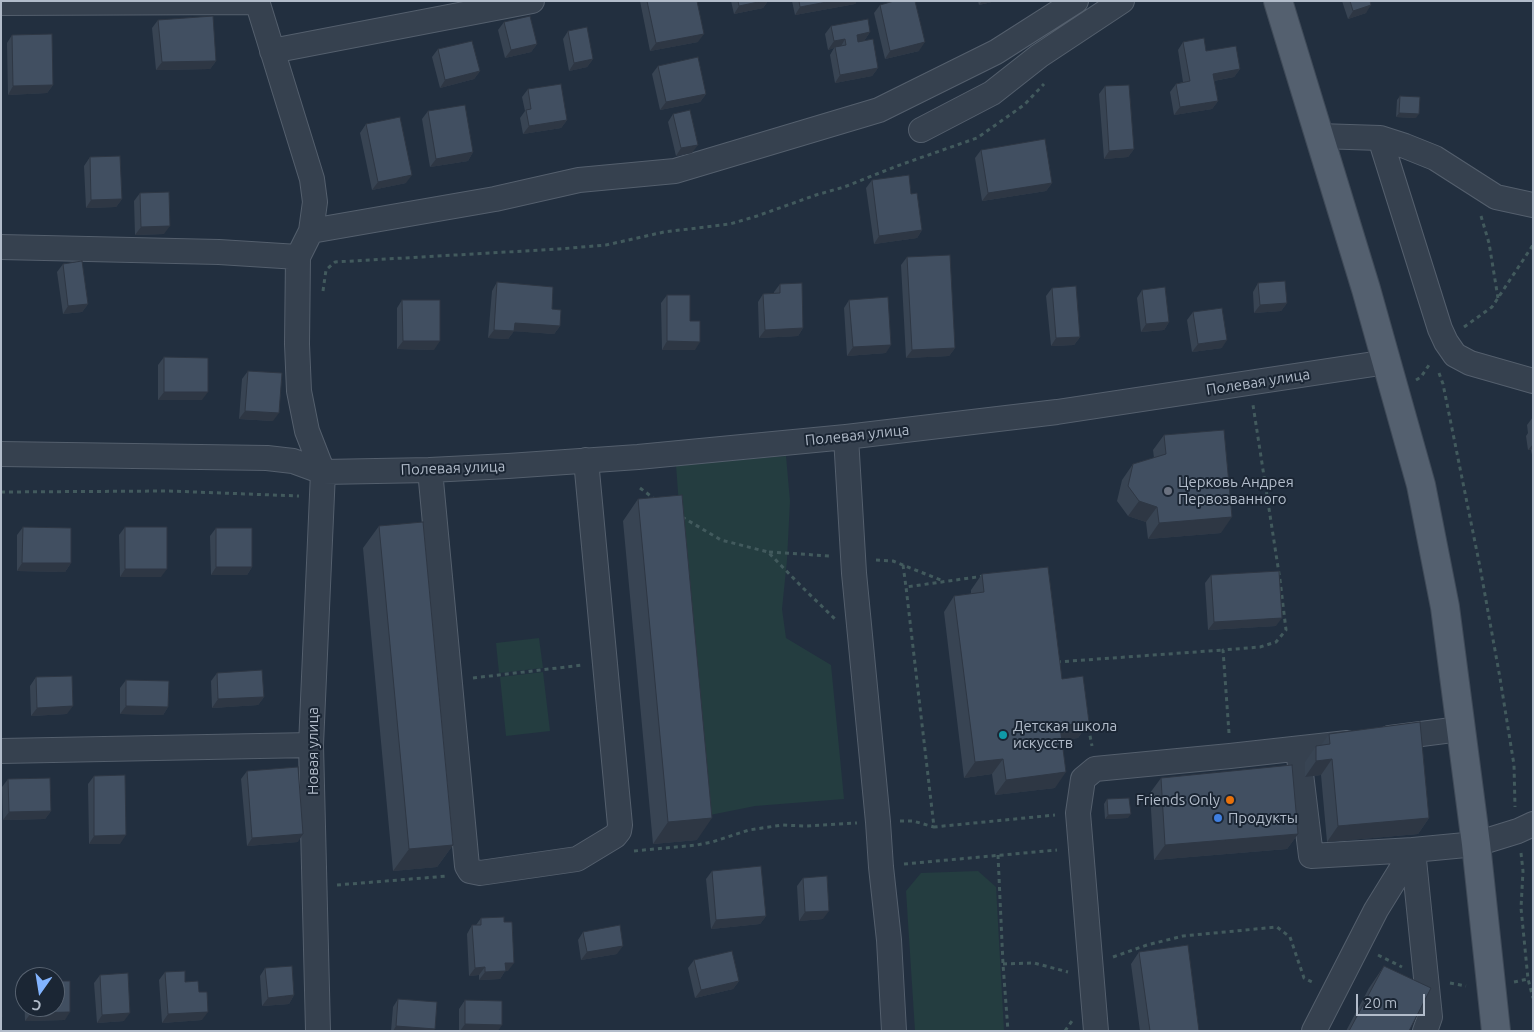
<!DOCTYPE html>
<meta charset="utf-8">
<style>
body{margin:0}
#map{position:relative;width:1534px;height:1032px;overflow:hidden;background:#222f3f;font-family:Ubuntu,sans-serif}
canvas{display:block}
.frame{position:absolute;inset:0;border:2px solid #b2bcca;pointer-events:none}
.north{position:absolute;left:15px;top:967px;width:50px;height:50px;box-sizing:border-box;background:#1b2634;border:1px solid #576270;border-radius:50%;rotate:193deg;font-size:14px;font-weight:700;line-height:20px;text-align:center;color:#b2bcca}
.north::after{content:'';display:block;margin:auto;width:18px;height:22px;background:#82b4ff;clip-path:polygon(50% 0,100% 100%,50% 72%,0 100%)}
.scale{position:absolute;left:1356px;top:994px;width:69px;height:22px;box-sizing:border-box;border:2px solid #b2bcca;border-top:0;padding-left:6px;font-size:15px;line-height:18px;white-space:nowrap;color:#b2bcca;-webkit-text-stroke:4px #1b2634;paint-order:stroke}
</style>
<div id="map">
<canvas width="1534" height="1032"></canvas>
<div class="frame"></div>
<div class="north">С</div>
<div class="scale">20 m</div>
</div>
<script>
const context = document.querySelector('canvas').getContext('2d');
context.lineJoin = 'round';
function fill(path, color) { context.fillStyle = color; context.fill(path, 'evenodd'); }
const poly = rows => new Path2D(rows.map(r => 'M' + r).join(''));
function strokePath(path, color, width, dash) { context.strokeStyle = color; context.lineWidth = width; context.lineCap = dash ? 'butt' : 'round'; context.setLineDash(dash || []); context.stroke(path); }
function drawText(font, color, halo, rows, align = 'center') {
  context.font = font + ' Ubuntu,sans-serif'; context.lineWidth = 4; context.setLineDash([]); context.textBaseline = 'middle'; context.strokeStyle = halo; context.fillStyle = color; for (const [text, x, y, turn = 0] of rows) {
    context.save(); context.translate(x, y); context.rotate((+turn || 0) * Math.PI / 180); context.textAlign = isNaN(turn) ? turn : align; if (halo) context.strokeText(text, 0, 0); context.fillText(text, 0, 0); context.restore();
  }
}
const green = poly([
 [786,456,790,501,787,560,782,609,786,638,831,665,844,799,755,806,710,815,683,559,676,465],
 [539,638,543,668,499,673,496,643],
 [543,672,550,731,506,736,500,677],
 [978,871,996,887,1004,1031,915,1031,906,891,921,873]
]);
const path = poly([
 [1481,216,1489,243,1498,298],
 [323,291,326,270,335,262,559,249,606,245,664,232,730,224,757,216,816,195,844,187,897,166,977,138,1024,105,1044,84],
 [1464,327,1492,307,1533,245],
 [1439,373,1443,384,1480,567,1500,678,1514,765,1515,807],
 [1416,380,1421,377,1431,362],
 [640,488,656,500],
 [1,492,169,491,299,496],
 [682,517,721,540,768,552,802,587,835,619],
 [769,552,830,556],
 [876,560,893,561,943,581],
 [903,565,906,587],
 [984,576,906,587,934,827,1055,815],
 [1057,662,1223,650],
 [473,678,583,665],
 [1087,720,1092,746],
 [1229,733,1223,650,1260,647,1276,642,1286,630,1280,580,1253,405],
 [900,821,913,821,934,827],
 [634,851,697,845,712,842,749,830,782,825,806,826,857,823],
 [1521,853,1523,871,1521,908,1528,979,1533,998],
 [998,855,1003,964,1008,1031],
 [904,864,1057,850],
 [337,885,448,876],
 [1378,955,1402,967],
 [1113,957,1147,945,1183,936,1277,927,1290,937,1304,978,1314,983],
 [1003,964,1034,963,1068,972],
 [1514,982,1528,979],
 [1450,983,1466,986],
 [1065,1031,1072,1021]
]);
const minor = poly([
 [257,1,312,179,315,202,311,231,298,257,297,344,299,391,307,431,323,472,311,745,318,1031],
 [1,3,258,2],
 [272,51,532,1],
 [921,130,992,93,1039,56,1122,1],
 [1319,136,1380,138,1405,146,1435,158,1496,197,1533,205],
 [1380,138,1440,329,1446,342,1455,355,1470,363,1533,381],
 [311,231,495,199,579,180,675,171,879,110,996,52,1076,1],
 [1,247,219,252,298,257],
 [846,437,854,573,878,822,881,867,889,940,894,1031],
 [1,454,267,458,293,461,323,472,430,470,508,466,638,457,846,437,1057,412,1387,362],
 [430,470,467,866,470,871,480,873,577,859,615,836,619,831,620,825,586,460],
 [1390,738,1460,729],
 [1298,749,1311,856,1413,850],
 [1,751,311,745],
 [1096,1031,1078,813,1083,779,1095,769,1230,756,1347,743],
 [1314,1031,1376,910,1413,850],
 [1425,1031,1430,1017,1413,850,1476,844,1518,831,1533,824]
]);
const major = poly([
 [1278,1,1366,289,1421,485,1445,607,1476,844,1496,1031]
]);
const wall = poly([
 [640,1,697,1,698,42,650,51],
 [731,1,768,1,763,8,734,14],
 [792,1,857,1,855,4,795,15],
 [978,1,996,1,979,5],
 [1342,1,1370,1,1366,13,1348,19],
 [880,5,919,51,885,59,874,13],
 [158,20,216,61,210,69,156,70,152,28],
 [504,22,537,44,531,52,505,58,498,30],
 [831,26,870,32,864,41,858,42,878,68,872,76,835,83,830,55,834,48,828,50,825,34],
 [568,31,593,59,587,67,569,71,563,39],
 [12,35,53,85,47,93,8,95,7,43],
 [1183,42,1206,51,1240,69,1234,77,1214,81,1218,101,1212,109,1174,115,1170,92,1176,84,1183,82,1178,50],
 [438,49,480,71,474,79,440,88,432,57],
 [658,66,706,94,700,102,660,110,652,74],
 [1105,86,1134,149,1128,157,1104,159,1099,94],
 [528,89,567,120,561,128,523,134,520,118,525,111,522,97],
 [1400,96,1416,118,1396,117,1397,100],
 [428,111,473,152,468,161,430,167,422,119],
 [673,114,692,153,676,156,668,122],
 [366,124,406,183,372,190,360,133],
 [981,150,1052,183,1046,191,982,201,975,158],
 [90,157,122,199,116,207,86,208,84,166],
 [872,180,911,194,922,230,917,238,874,244,866,188],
 [140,193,164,234,135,235,134,201],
 [907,257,955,348,949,356,906,358,901,265],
 [63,264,88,304,82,312,63,314,57,272],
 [497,282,552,309,560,326,554,334,514,331,508,339,488,338,492,291],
 [1258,283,1287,303,1281,311,1254,313,1253,292],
 [780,284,803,328,798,336,759,338,758,302,763,294,774,293,774,292],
 [1052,288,1080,337,1074,345,1051,346,1046,296],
 [1142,290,1169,322,1164,330,1141,332,1137,298],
 [667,295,690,321,695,350,662,350,661,303],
 [402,300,434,350,397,349,397,308],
 [849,300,886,353,847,356,844,308],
 [1193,312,1222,348,1192,352,1187,320],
 [164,357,202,400,158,400,158,365],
 [248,371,273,421,239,419,242,379],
 [1533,417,1533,460,1531,450,1528,450,1526,436,1528,433,1527,425],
 [1164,435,1221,533,1148,539,1146,522,1128,516,1117,501,1122,480,1133,464,1154,458,1153,450],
 [638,499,697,840,653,844,623,521],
 [379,526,453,845,437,867,393,871,363,548],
 [23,527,71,563,65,572,17,571,17,535],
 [125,527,161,577,120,577,119,535],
 [216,528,252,567,247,575,211,575,210,536],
 [982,574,1062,679,1089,722,1078,738,1062,740,1055,788,995,795,992,774,964,778,944,612,954,596,971,594,971,590],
 [1211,575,1276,626,1208,630,1205,583],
 [217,673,264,697,258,705,212,708,211,681],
 [36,677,67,714,31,716,30,686],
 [126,680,168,707,163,715,120,714,120,688],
 [1329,734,1429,818,1418,834,1327,842,1321,775,1305,777,1305,762,1316,746,1321,745],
 [247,771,298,842,247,846,241,779],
 [94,776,120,844,89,844,88,784],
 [1161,778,1298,834,1287,849,1154,860,1150,793],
 [8,779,51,811,45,819,3,820,2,787],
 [1107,799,1128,818,1105,819,1104,804],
 [712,871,766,916,760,924,711,929,706,879],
 [803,878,823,919,799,921,797,886],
 [481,918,508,971,505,971,500,979,479,980,479,975,469,976,467,934,472,925,476,925],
 [583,932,617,954,581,960,578,940],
 [1139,952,1199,1031,1140,1031,1131,964],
 [694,960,739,981,733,989,695,998,688,968],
 [1384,966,1409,1031,1346,1031,1369,988],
 [265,968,294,995,289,1004,262,1006,260,976],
 [165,972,185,982,199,992,202,1020,162,1023,159,980],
 [100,975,124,1021,97,1023,94,983],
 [25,989,25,1007,55,1007,65,1020,25,1021,24,990],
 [398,999,433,1031,391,1031,393,1007],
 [465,1000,498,1031,459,1031,459,1009]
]);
const shadedWall = poly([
 [763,1,768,1,763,8,734,14,739,6],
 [832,1,857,1,855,4,795,15,800,7],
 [982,1,996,1,979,5],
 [1371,5,1366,13,1348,19,1353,11],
 [870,32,864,41,851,43,857,35],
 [704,34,698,42,650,51,656,43],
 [845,39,840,48,835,47,834,48,828,50,834,41],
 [925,42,919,51,885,59,890,51],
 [537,44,531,52,505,58,511,50],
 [593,59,587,67,569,71,574,63],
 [216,61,210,69,156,70,162,62],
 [878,68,872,76,835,83,840,75],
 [1240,69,1234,77,1208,82,1213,74],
 [480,71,474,79,440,88,445,80],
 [53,85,47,93,8,95,13,86],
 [706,94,700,102,660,110,666,102],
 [1218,101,1212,109,1174,115,1180,107],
 [1399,113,1419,114,1416,118,1396,117],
 [567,120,561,128,523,134,529,126],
 [698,145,692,153,676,156,681,148],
 [1134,149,1128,157,1104,159,1109,151],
 [473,152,468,161,430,167,436,159],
 [412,175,406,183,372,190,378,182],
 [1052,183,1046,191,982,201,988,193],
 [122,199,116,207,86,208,91,200],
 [170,226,164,234,135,235,141,227],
 [922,230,917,238,874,244,879,236],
 [1287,303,1281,311,1254,313,1260,305],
 [88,304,82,312,63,314,68,306],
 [1169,322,1164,330,1141,332,1146,324],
 [515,323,560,326,554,334,509,331],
 [803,328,798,336,759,338,765,330],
 [494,330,514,331,508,339,488,338],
 [1080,337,1074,345,1051,346,1056,338],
 [1227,340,1222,348,1192,352,1198,344],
 [403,341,440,341,434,350,397,349],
 [667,341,700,342,695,350,662,350],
 [891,345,886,353,847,356,853,347],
 [955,348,949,356,906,358,912,350],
 [164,392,208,392,202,400,158,400],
 [245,411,279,413,273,421,239,419],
 [1533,444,1533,448,1531,450,1528,450],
 [1139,501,1157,507,1146,522,1128,516],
 [1232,517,1221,533,1148,539,1159,523],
 [22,563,71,563,65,572,17,571],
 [216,567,252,567,247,575,211,575],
 [125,569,167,569,161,577,120,577],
 [1282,618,1276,626,1208,630,1214,622],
 [264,697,258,705,212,708,218,699],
 [73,706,67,714,31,716,37,708],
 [126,706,168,707,163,715,120,714],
 [1089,722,1078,738,1050,741,1060,726],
 [1003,759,992,774,964,778,975,762],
 [1332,759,1321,775,1305,777,1316,761],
 [1066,772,1055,788,995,795,1006,780],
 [51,811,45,819,3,820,9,812],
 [1131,814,1128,818,1105,819,1108,815],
 [712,818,697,840,653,844,668,822],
 [1429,818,1418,834,1327,842,1338,826],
 [303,834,298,842,247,846,252,838],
 [1298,834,1287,849,1154,860,1165,845],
 [126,835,120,844,89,844,94,836],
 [453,845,437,867,393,871,409,849],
 [829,911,823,919,799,921,805,912],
 [766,916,760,924,711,929,716,920],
 [623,946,617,954,581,960,587,952],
 [505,963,514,963,508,971,505,971,500,979,479,980,485,972],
 [485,967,479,975,469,976,475,968],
 [739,981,733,989,695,998,701,990],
 [294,995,289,1004,262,1006,268,998],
 [70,1012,65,1020,25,1021,31,1013],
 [208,1012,202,1020,162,1023,168,1014],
 [130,1013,124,1021,97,1023,102,1015],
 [465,1024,502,1025,498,1031,460,1031],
 [396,1026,435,1029,433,1031,393,1031]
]);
const building = poly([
 [647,1,697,1,704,34,656,43,647,1],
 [738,1,763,1,739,6,738,1],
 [799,1,832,1,800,7,799,1],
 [894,1,915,1,925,42,890,51,880,5,894,1],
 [1350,1,1370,1,1371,5,1353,11,1350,1],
 [213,16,216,61,162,62,158,20,213,16],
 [530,16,537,44,511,50,504,22,530,16],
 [868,19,870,32,857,35,858,42,873,39,878,68,840,75,835,47,846,45,845,39,834,41,831,26,868,19],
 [587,27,593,59,574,63,568,31,587,27],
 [52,34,53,85,13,86,12,35,52,34],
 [1204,38,1206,51,1236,46,1240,69,1213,74,1218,101,1180,107,1176,84,1190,81,1183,42,1204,38],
 [472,41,480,71,445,80,438,49,472,41],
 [698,57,706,94,666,102,658,66,698,57],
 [561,84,567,120,529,126,526,110,531,109,528,89,561,84],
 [1129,85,1134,149,1109,151,1105,86,1129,85],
 [1400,96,1420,97,1419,114,1399,113,1400,96],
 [465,105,473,152,436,159,428,111,465,105],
 [690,110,698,145,681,148,673,114,690,110],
 [400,117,412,175,378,182,366,124,400,117],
 [1045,139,1052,183,988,193,981,150,1045,139],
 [120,156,122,199,91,200,90,157,120,156],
 [909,175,911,194,917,193,922,230,879,236,872,180,909,175],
 [169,192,170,226,141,227,140,193,169,192],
 [950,255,955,348,912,350,907,257,950,255],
 [82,261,88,304,68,306,63,264,82,261],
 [1285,281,1287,303,1260,305,1258,283,1285,281],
 [497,282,553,287,552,309,561,310,560,326,515,323,514,331,494,330,497,282],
 [802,283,803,328,765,330,763,294,780,293,780,284,802,283],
 [1076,286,1080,337,1056,338,1052,288,1076,286],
 [1165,287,1169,322,1146,324,1142,290,1165,287],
 [667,295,690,295,690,321,700,321,700,342,667,341,667,295],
 [888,297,891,345,853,347,849,300,888,297],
 [402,300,440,300,440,341,403,341,402,300],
 [1222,308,1227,340,1198,344,1193,312,1222,308],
 [164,357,208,358,208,392,164,392,164,357],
 [248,371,282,373,279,413,245,411,248,371],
 [1224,430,1232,517,1159,523,1157,507,1139,501,1128,486,1133,464,1166,454,1164,435,1224,430],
 [682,495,712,818,668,822,638,499,682,495],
 [423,522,453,845,409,849,379,526,423,522],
 [23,527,71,528,71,563,22,563,23,527],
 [125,527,167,527,167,569,125,569,125,527],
 [216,528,252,528,252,567,216,567,216,528],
 [1048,567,1062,679,1083,676,1089,722,1060,726,1066,772,1006,780,1003,759,975,762,954,596,984,592,982,574,1048,567],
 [1279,571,1282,618,1214,622,1211,575,1279,571],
 [262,670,264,697,218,699,217,673,262,670],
 [72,676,73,706,37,708,36,677,72,676],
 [126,680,169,681,168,707,126,706,126,680],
 [1420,722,1429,818,1338,826,1332,759,1316,761,1316,746,1330,744,1329,734,1420,722],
 [1292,765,1298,834,1165,845,1161,778,1292,765],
 [298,767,303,834,252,838,247,771,298,767],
 [125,775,126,835,94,836,94,776,125,775],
 [50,778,51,811,9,812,8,779,50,778],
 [1129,798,1131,814,1108,815,1107,799,1129,798],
 [761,866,766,916,716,920,712,871,761,866],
 [827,876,829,911,805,912,803,878,827,876],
 [504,917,504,922,512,922,514,963,505,963,506,971,485,972,485,967,475,968,472,925,481,925,481,918,504,917],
 [620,925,623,946,587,952,583,932,620,925],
 [1188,945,1199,1031,1150,1031,1139,952,1188,945],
 [732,951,739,981,701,990,694,960,732,951],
 [292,966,294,995,268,998,265,968,292,966],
 [1384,966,1431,988,1409,1031,1349,1031,1384,966],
 [185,971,185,982,198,981,199,992,207,992,208,1012,168,1014,165,972,185,971],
 [128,973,130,1013,102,1015,100,975,128,973],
 [55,981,70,981,70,1012,31,1013,31,1007,55,1007,55,981],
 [1,997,2,1017,1,1017,1,997],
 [398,999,437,1002,435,1029,396,1026,398,999],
 [465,1000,502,1001,502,1025,465,1024,465,1000]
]);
const markers = [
 [1168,491,5,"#6b7280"],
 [1003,735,5,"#0f9aa8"],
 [1230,800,5,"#e8710a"],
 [1218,818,5,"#3f7fe0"]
];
const streetNames = [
 ["Полевая улица",1258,382,-9],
 ["Полевая улица",857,435,-6],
 ["Полевая улица",453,468,-2],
 ["Новая улица",313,751,-90]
];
const poiNames = [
 ["Церковь Андрея",1178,482],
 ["Первозванного",1178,499],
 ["Детская школа",1013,726],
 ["искусств",1013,743],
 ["Friends Only",1220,800,"right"],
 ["Продукты",1228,818]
];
fill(green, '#243d40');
strokePath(minor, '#545f6d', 26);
strokePath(major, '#3f4a58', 30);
strokePath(path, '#425a5d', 3, [4, 4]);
strokePath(minor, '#36414f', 24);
strokePath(major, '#54606f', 28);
fill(wall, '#384453');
fill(shadedWall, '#2e3744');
fill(building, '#414f61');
strokePath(building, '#2e3744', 1);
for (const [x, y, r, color] of markers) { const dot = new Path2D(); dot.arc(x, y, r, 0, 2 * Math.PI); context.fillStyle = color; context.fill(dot); strokePath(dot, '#1b2634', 2); }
drawText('15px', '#b2bcca', '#1b2634', streetNames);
drawText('15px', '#b2bcca', '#1b2634', poiNames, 'left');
</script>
